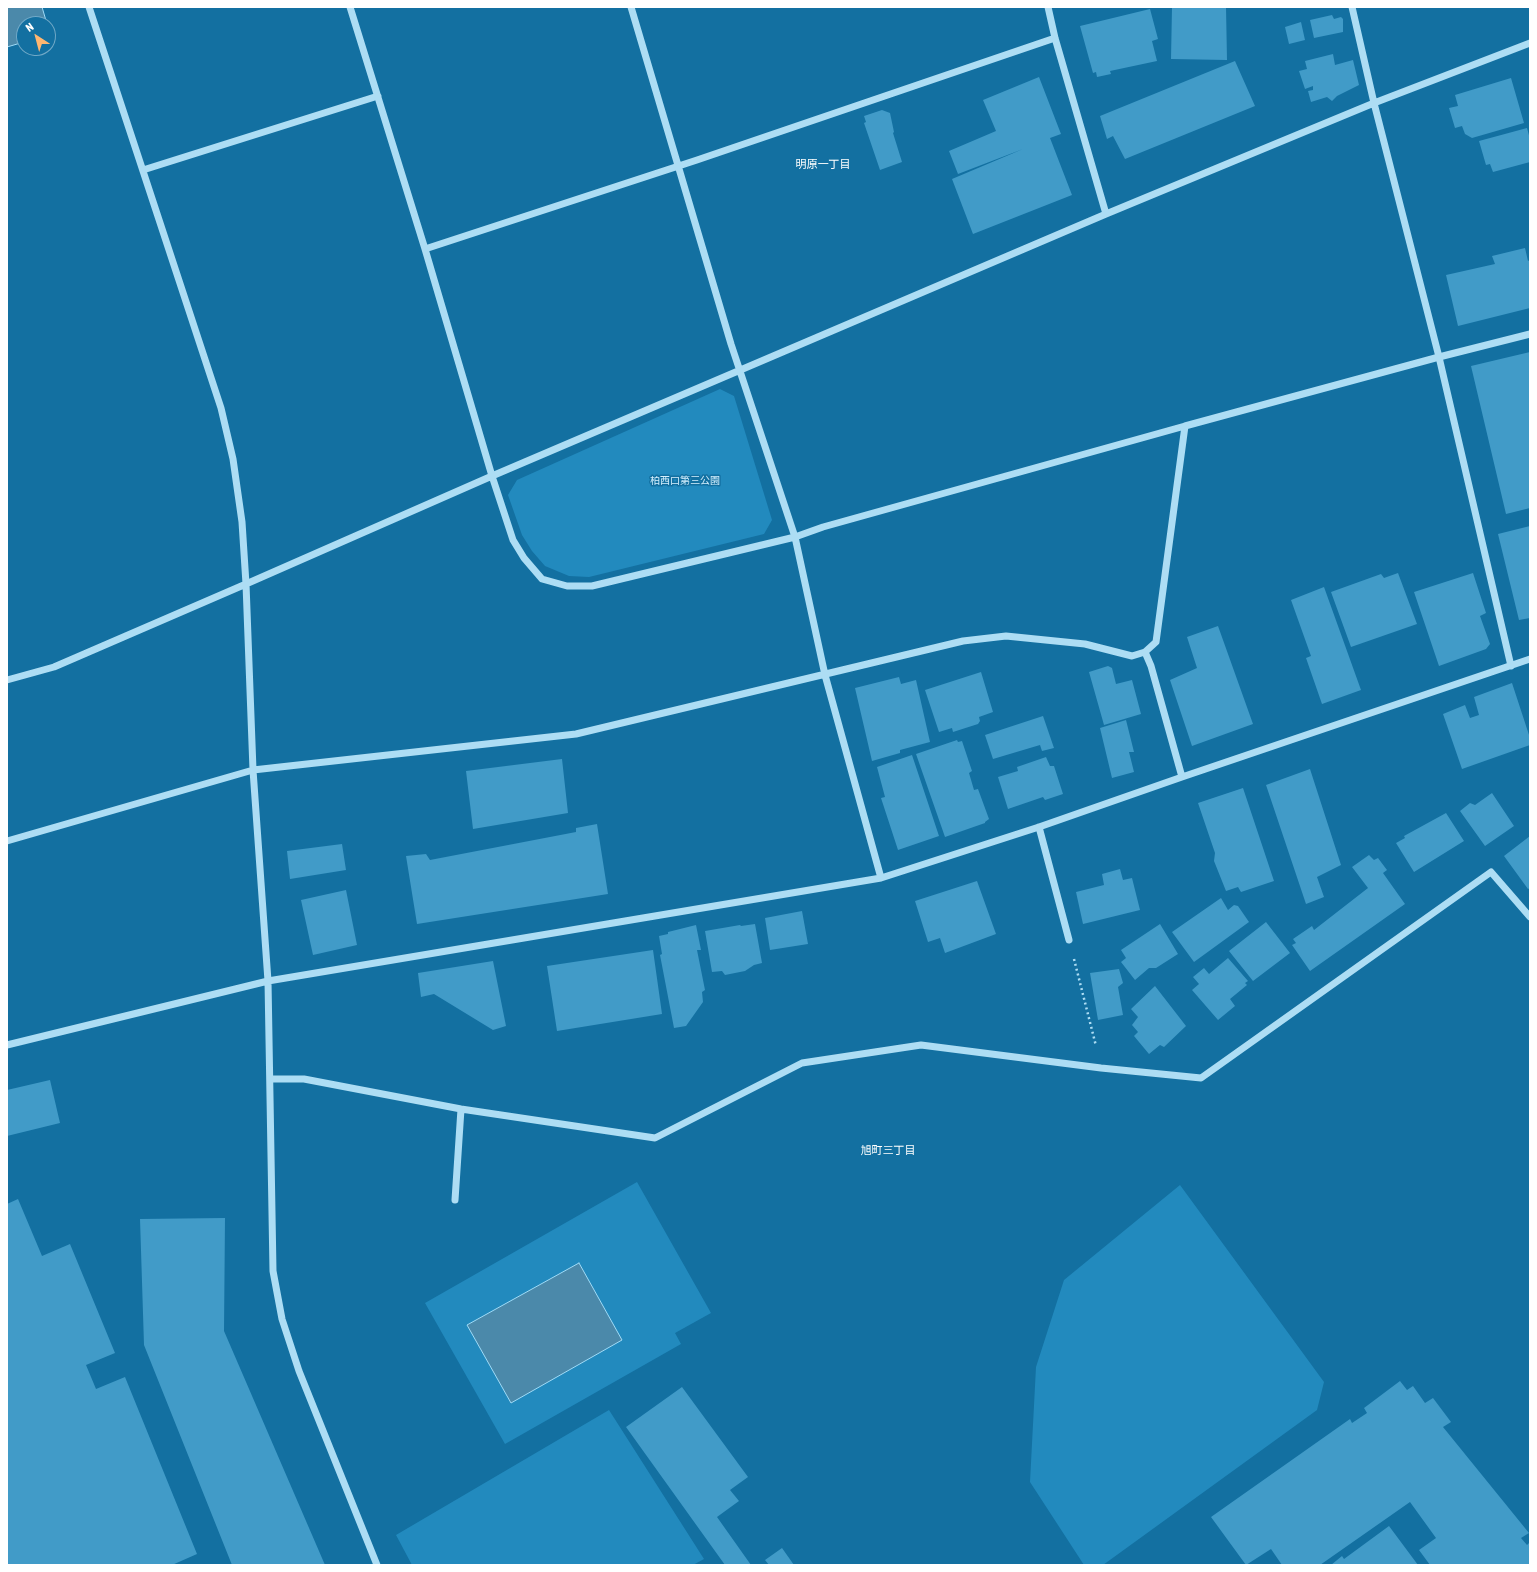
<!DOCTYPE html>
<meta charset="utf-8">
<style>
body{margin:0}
#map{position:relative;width:1537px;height:1572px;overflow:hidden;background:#1370a1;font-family:"Asap Condensed",sans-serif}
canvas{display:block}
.frame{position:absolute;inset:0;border:8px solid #fff;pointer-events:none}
.north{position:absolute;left:16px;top:16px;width:40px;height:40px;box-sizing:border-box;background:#1370a1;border:1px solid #71a9c7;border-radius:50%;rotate:324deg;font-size:11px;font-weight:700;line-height:16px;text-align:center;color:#fff}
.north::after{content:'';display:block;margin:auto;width:14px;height:18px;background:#ffb670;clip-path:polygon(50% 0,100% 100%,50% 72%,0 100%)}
</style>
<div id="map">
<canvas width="1537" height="1572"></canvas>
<div class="frame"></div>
<div class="north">N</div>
</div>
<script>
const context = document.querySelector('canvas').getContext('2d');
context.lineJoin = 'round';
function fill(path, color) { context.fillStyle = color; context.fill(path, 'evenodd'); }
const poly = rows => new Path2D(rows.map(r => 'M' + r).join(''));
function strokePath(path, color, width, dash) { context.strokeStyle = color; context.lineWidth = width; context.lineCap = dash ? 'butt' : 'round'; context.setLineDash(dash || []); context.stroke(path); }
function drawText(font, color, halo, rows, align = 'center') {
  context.font = font + ' "Asap Condensed","Noto Sans JP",sans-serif'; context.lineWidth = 3; context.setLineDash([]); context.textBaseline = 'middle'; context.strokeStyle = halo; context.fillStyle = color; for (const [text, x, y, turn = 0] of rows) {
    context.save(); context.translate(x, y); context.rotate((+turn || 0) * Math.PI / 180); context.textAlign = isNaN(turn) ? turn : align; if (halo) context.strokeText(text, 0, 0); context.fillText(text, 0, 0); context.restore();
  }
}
const green = poly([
 [720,389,734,396,772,520,764,534,589,577,569,576,545,566,532,551,522,535,508,495,517,480],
 [637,1182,711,1313,675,1333,681,1344,505,1444,425,1303],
 [1180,1185,1324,1382,1317,1410,1103,1565,1084,1565,1030,1482,1036,1367,1064,1280],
 [609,1410,704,1559,693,1565,412,1565,396,1535]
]);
const water = poly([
 [7,7,42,7,47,24,24,24,24,42,7,47,7,7],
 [579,1263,622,1340,511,1403,467,1325,579,1263]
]);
const building = poly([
 [1172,7,1226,7,1227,60,1171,59],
 [1150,9,1158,39,1152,41,1157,61,1110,71,1111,74,1097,77,1096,72,1093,73,1080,26],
 [1332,15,1334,19,1341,17,1343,19,1343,32,1314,38,1310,20],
 [1301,22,1305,40,1289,44,1285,27],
 [1333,54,1335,65,1353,60,1359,85,1337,96,1332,101,1327,97,1311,102,1308,91,1313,90,1313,86,1305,89,1299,71,1307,69,1305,61],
 [1235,61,1255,106,1125,159,1113,136,1107,139,1100,116],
 [1039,77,1061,134,1050,138,1072,195,973,234,952,179,1023,149,958,174,949,151,996,131,983,100],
 [1511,78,1524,123,1472,138,1465,134,1462,126,1455,128,1449,108,1458,106,1455,95],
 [882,110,890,113,894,132,893,133,902,162,880,170,864,123,866,122,864,116],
 [1527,128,1530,139,1530,162,1493,172,1490,164,1486,165,1479,141],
 [1525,248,1528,261,1530,260,1530,308,1458,326,1446,275,1495,264,1492,256],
 [1530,352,1530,508,1506,514,1471,366],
 [1530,526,1530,618,1519,620,1498,534],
 [1398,573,1417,624,1351,647,1331,592,1381,574,1384,578],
 [1473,573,1486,613,1480,616,1490,644,1486,649,1439,666,1414,592],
 [1324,587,1361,690,1322,704,1306,658,1311,656,1291,600],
 [1218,626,1253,724,1192,746,1170,680,1197,668,1187,637],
 [1108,666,1112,668,1116,684,1132,680,1141,714,1104,725,1089,672],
 [981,672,993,712,979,717,980,721,978,724,953,732,952,728,939,732,925,690],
 [899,677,901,684,916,680,930,742,900,750,900,753,872,761,855,688],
 [1512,683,1530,738,1530,745,1462,769,1443,714,1465,705,1470,718,1479,715,1474,697],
 [1043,716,1054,748,1042,751,1040,745,993,759,985,735],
 [1126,720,1134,752,1129,752,1134,772,1112,778,1100,728],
 [957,740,958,742,962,741,972,771,969,773,974,790,978,789,989,819,985,822,985,823,945,837,916,754],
 [912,755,939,836,898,850,881,798,885,797,877,767],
 [1046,757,1050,766,1054,766,1063,794,1045,800,1043,797,1008,809,998,777,1018,771,1017,767],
 [562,759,568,813,473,829,466,771],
 [1310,769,1341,865,1317,877,1324,897,1306,904,1266,785],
 [1243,788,1274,881,1241,892,1238,887,1226,891,1214,861,1215,853,1198,803],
 [1492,793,1514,826,1485,846,1460,811,1470,803,1475,805],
 [1446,813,1464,841,1414,872,1396,843,1405,838,1404,836],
 [597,824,608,894,417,924,406,856,426,854,430,860,576,832,576,828],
 [1530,836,1530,888,1528,889,1504,856],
 [342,844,346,870,290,879,287,851],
 [1369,855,1374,860,1378,858,1387,870,1383,873,1405,904,1310,971,1292,945,1296,943,1293,939,1312,926,1314,930,1368,888,1352,867],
 [1120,869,1123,880,1132,878,1140,910,1083,924,1076,892,1104,885,1102,874],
 [977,881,996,934,945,953,940,938,928,942,915,901],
 [346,890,357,945,313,955,301,900],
 [1221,898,1228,910,1234,905,1238,906,1249,922,1194,962,1172,932],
 [802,911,808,944,770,950,765,918],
 [1266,922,1290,953,1253,981,1229,951],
 [755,924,762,963,754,965,745,971,725,975,722,971,712,972,705,931,740,925,741,926],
 [1160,924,1178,954,1156,968,1149,968,1135,980,1121,962,1126,958,1121,950],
 [696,925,701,950,697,950,705,990,702,992,703,1002,686,1026,674,1028,660,955,662,954,659,936,668,934,668,932],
 [653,950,662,1014,557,1031,547,966],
 [1228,958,1248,981,1245,983,1247,985,1230,999,1235,1006,1218,1020,1192,990,1199,984,1193,977,1204,968,1209,974],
 [493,961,506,1026,493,1030,434,994,421,997,418,973],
 [1119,969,1123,983,1118,987,1123,1015,1098,1020,1090,973],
 [1155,986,1186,1026,1164,1047,1160,1045,1149,1054,1134,1036,1138,1032,1132,1025,1138,1017,1131,1009],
 [50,1080,60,1123,7,1136,7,1090],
 [18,1199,42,1256,70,1244,115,1353,86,1365,96,1389,125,1377,197,1554,172,1565,7,1565,7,1204],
 [225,1218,224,1331,325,1565,232,1565,144,1345,140,1219],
 [1400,1381,1407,1390,1413,1386,1425,1403,1433,1398,1451,1422,1443,1427,1529,1533,1521,1538,1527,1545,1530,1542,1530,1565,1430,1565,1419,1550,1436,1538,1410,1502,1320,1565,1282,1565,1271,1549,1246,1565,1211,1517,1350,1419,1352,1423,1367,1413,1364,1408],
 [682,1387,748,1477,730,1490,739,1501,717,1517,751,1565,725,1565,626,1427],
 [1389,1526,1418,1565,1331,1565,1342,1556,1344,1559],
 [782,1548,794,1565,769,1565,765,1560]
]);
const path = poly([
 [1074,959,1096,1046]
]);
const minor = poly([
 [89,7,221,408,233,459,242,522,246,584,253,770,268,981,273,1271,282,1319,299,1371,377,1565],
 [350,7,425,249,492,476,513,540,524,558,542,579,567,586,592,586,795,537,823,527,1185,426],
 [631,7,731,344,795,537,825,675,881,878],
 [1048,7,1055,38,1106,214],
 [1352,7,1374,103,1439,357,1511,666],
 [143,170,378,96],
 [425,249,697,160,1055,38],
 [1145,652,1151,666,1182,777],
 [7,680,54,667,246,584,492,476,1106,214,1374,103,1530,43],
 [1039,827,1069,940],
 [7,841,253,770,576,734,963,641,1006,636,1085,644,1132,656,1145,652,1156,642,1185,426,1439,357,1530,334],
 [7,1045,268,981,881,878,1039,827,1182,777,1530,659],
 [270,1079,304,1079,461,1109,655,1138,802,1063,921,1045,1101,1068,1201,1078,1491,872,1530,917],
 [455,1200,461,1109]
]);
const parkNames = [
 ["柏西口第三公園",685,481]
];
const neighbourhoodNames = [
 ["明原一丁目",823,165],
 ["旭町三丁目",888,1151]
];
fill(green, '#228abe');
fill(water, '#4b89aa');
strokePath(water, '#9fdbf7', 1);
fill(building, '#419bc8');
strokePath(path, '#adddf4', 2.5, [2, 3]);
strokePath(minor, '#adddf4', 7);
drawText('10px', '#d5f0fe', '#1370a1', parkNames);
drawText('11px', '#fff', '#1370a1', neighbourhoodNames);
</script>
